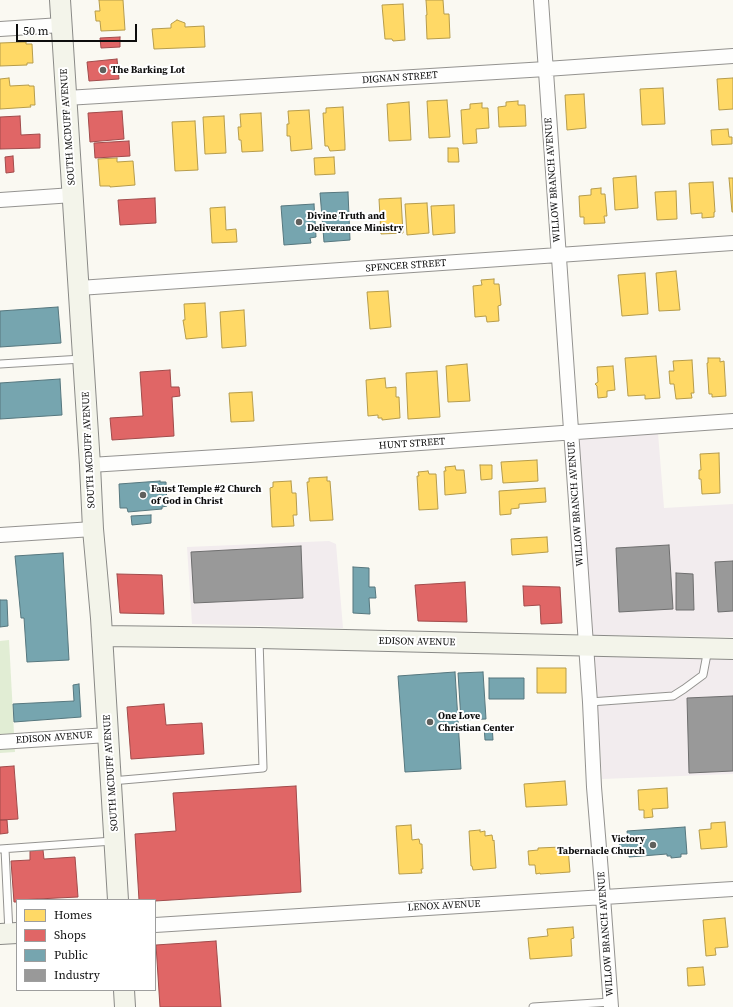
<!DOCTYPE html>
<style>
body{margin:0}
#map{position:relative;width:733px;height:1007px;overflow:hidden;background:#faf9f2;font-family:"Source Serif 4",serif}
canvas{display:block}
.legend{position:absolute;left:16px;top:899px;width:140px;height:92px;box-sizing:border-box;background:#fff;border:1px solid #9e9e9e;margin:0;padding:5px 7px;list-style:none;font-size:12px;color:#0d0d0d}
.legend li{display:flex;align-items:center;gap:8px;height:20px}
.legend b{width:20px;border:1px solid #9e9e9e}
.scale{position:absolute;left:16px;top:24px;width:121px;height:18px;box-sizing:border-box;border:2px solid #0d0d0d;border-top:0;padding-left:5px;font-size:12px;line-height:14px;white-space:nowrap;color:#0d0d0d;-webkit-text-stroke:3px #fff;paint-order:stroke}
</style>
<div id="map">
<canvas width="733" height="1007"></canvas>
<ul class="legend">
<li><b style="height:11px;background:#ffd966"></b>Homes</li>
<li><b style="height:11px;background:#e06666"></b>Shops</li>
<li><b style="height:11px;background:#76a5af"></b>Public</li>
<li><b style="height:11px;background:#999"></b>Industry</li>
</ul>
<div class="scale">50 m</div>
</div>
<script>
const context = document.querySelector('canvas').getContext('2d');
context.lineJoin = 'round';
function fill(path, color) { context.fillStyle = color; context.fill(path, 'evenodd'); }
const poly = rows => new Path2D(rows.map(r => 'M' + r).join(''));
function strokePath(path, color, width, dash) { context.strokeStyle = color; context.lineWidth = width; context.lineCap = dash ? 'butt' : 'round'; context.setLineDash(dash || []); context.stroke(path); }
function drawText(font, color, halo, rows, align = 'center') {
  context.font = font + ' "Source Serif 4",serif'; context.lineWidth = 4; context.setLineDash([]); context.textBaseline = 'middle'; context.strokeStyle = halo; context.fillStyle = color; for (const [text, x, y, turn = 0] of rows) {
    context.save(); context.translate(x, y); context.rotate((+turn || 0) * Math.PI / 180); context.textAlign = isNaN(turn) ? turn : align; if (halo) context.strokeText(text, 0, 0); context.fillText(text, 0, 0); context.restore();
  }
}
const industrial = poly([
 [658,433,664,508,733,504,733,637,592,635,578,439],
 [329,541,336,544,343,628,192,624,187,547],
 [594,654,733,658,733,774,602,779]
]);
const green = poly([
 [9,640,15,752,0,753,0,641]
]);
const homes = poly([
 [99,0,123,0,125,30,101,31,100,21,96,21,95,11,100,11,99,0],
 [426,0,443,0,444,14,449,14,450,38,427,39,426,15,427,15,426,0],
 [403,4,405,40,393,41,392,39,385,39,382,5,403,4],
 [177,20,185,23,185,27,204,26,205,47,154,49,152,29,171,28,171,24,177,20],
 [26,42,26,44,32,44,33,63,27,63,27,65,0,66,0,43,26,42],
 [9,78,10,86,29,85,29,86,34,86,35,105,30,105,31,107,0,109,0,79,9,78],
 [733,78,733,109,719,110,717,79,733,78],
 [663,88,665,124,642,125,640,89,663,88],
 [584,94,586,128,567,130,565,95,584,94],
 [447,100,450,137,429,138,427,101,447,100],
 [518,101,518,105,525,105,526,126,499,127,498,107,506,106,506,102,518,101],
 [409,102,411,140,389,141,387,104,409,102],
 [482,103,482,108,488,108,489,128,476,129,477,143,463,144,461,110,470,109,470,104,482,103],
 [343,107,345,145,345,150,330,151,328,146,325,146,323,113,326,113,326,108,343,107],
 [309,110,312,149,291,151,290,136,287,136,287,124,289,124,288,111,309,110],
 [261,113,263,151,242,152,241,140,239,140,238,127,241,127,240,114,261,113],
 [224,116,226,153,205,154,203,117,224,116],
 [195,121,198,170,175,171,172,122,195,121],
 [728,129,729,137,732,137,732,144,712,145,711,130,728,129],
 [448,148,458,148,459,162,448,162,448,148],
 [334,157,335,174,315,175,314,158,334,157],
 [117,158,117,162,133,161,135,185,110,187,110,186,100,186,98,159,117,158],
 [636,176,638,208,615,210,613,178,636,176],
 [729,178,733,178,733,212,732,212,729,178],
 [713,182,715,212,714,212,714,217,702,218,702,213,691,214,689,183,713,182],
 [601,188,601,194,605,194,607,216,604,216,605,223,584,224,584,217,580,217,579,196,591,195,591,189,601,188],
 [676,191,677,219,657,220,655,192,676,191],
 [401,198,403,233,381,234,379,199,401,198],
 [427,203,429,233,407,235,405,204,427,203],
 [454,205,455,233,433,235,431,206,454,205],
 [225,207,226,230,236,229,237,242,212,243,210,208,225,207],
 [676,271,680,310,659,311,656,273,676,271],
 [645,273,648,314,622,316,618,275,645,273],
 [494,279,494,284,499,284,501,305,498,306,499,321,487,322,486,316,475,317,473,286,482,285,481,280,494,279],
 [388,291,391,327,370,329,367,292,388,291],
 [205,303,207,337,186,339,183,320,185,320,184,304,205,303],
 [244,310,246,346,222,348,220,312,244,310],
 [656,356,660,398,645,399,645,395,628,396,625,358,656,356],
 [708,358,720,358,720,362,724,361,726,396,712,397,712,394,709,394,707,363,708,363,708,358],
 [692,360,694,393,691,393,692,398,676,399,674,384,670,384,669,371,674,371,673,361,692,360],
 [467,364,470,401,448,402,446,366,467,364],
 [613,366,615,390,607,391,607,397,598,398,597,386,595,384,598,382,597,367,613,366],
 [437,371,440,417,408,419,406,373,437,371],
 [385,378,386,388,396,387,396,397,399,397,400,418,382,420,382,418,378,418,378,415,368,416,366,380,385,378],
 [252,392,254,421,231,422,229,393,252,392],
 [719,453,720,493,702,494,701,479,699,479,699,470,701,470,700,454,719,453],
 [537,460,538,481,503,483,501,462,537,460],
 [480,465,492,465,492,479,481,480,480,465],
 [455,466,456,470,464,470,466,493,445,495,444,471,446,471,445,467,455,466],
 [428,471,429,474,436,474,438,509,419,510,417,476,419,476,418,472,428,471],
 [327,477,327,481,330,481,333,520,310,521,307,482,309,482,309,478,327,477],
 [291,481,292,493,296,493,297,515,293,515,294,526,272,527,270,488,273,487,273,482,291,481],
 [545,488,546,502,519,504,519,508,511,509,511,514,500,515,499,491,545,488],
 [547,537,548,552,512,555,511,539,547,537],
 [537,668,566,668,566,693,537,693,537,668],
 [565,781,567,805,526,807,524,784,565,781],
 [667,788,668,808,652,809,653,817,644,818,644,810,639,810,638,790,667,788],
 [725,822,727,847,701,849,699,830,711,829,711,823,725,822],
 [411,825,412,840,419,839,420,844,422,844,423,869,421,869,422,873,399,874,396,826,411,825],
 [480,830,480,832,485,831,485,836,492,835,493,841,494,840,496,868,473,870,472,866,471,866,469,831,480,830],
 [562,847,562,848,568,848,570,872,540,874,540,873,536,874,535,865,529,865,528,851,538,850,538,848,562,847],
 [725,918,728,947,715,948,716,955,706,956,703,920,725,918],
 [573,927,574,938,571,939,572,956,530,959,528,938,548,936,547,929,573,927],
 [703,967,705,985,688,986,687,968,703,967]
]);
const shops = poly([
 [120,37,120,47,101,48,100,38,120,37],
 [117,59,119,79,89,81,87,62,117,59],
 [122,111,124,139,90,142,88,113,122,111],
 [20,116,21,135,40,134,40,148,0,149,0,117,20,116],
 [129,141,130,156,95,158,94,143,129,141],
 [13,156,14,172,6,173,5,157,13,156],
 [155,198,156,223,120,225,118,200,155,198],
 [170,370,171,387,179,387,180,396,172,397,174,436,112,440,110,418,143,416,140,372,170,370],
 [117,574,162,575,164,614,120,613,117,574],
 [465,582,467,622,418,621,415,585,465,582],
 [523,586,560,587,562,623,541,624,540,605,524,606,523,586],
 [164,704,166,725,202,723,204,754,131,759,127,707,164,704],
 [14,766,18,819,0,820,0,767,14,766],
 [296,786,301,892,155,901,139,900,135,834,176,831,173,793,296,786],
 [0,820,7,820,8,833,0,834,0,820],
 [43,850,44,859,75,857,78,897,17,900,17,902,14,902,11,861,30,860,30,851,43,850],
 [216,941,221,1007,160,1007,156,945,216,941]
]);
const public = poly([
 [348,192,350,240,324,242,320,193,348,192],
 [314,204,316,237,310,238,311,243,284,245,281,206,314,204],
 [58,307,61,343,0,347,0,311,58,307],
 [60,379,62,415,0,419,0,383,60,379],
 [160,481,160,482,166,482,167,506,162,507,162,509,128,512,127,508,120,508,119,484,160,481],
 [151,515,151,523,132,525,131,516,151,515],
 [63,553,69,660,27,662,24,618,21,618,15,556,63,553],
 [353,567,369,568,369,587,375,587,376,598,369,598,370,614,353,613,353,567],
 [0,600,7,600,8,626,0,627,0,600],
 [455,672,461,769,405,772,398,676,455,672],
 [483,672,486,719,461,720,458,673,483,672],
 [489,678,524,678,524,699,489,699,489,678],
 [79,684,81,717,14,722,13,704,74,701,73,685,79,684],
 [492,725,493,740,485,740,484,726,492,725],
 [685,827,687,854,681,854,681,857,671,858,671,856,667,856,667,854,629,857,629,849,620,849,619,841,628,840,627,831,685,827]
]);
const industry = poly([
 [669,545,673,609,619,612,616,548,669,545],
 [301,546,303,598,194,603,191,552,301,546],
 [733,561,733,611,718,612,715,562,733,561],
 [676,573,693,574,694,610,676,610,676,573],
 [733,696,733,771,689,773,687,698,733,696]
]);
const lane = poly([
 [0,364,82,359],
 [590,702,673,696,684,689,703,675,708,649],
 [111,781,263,768,259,639],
 [0,849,113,841],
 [5,849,9,933],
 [533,1007,611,1002]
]);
const street = poly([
 [541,0,590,702,594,787,603,897,611,1007],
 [0,29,61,25],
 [66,98,546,69,733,56],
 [0,200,73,195],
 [79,288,733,243],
 [90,465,250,455,733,421],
 [0,535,93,529],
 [0,742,108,735],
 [155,925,733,889]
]);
const secondary = poly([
 [60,0,90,465,93,529,101,618,118,900],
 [102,636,259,638,733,649],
 [0,934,17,933],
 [124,990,125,1007]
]);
const markers = [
 [103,70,4,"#60605d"],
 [299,222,4,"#60605d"],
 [143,495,4,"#60605d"],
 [430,722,4,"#60605d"],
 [653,845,4,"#60605d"]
];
const poiNames = [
 ["The Barking Lot",111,70],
 ["Divine Truth and",307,216],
 ["Deliverance Ministry",307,228],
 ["Faust Temple #2 Church",151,489],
 ["of God in Christ",151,501],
 ["One Love",438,716],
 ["Christian Center",438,728],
 ["Victory",645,839,"right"],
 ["Tabernacle Church",645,851,"right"]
];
const streetNames = [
 ["DIGNAN STREET",400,78,-4],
 ["SOUTH MCDUFF AVENUE",68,127,-94],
 ["WILLOW BRANCH AVENUE",553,180,-94],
 ["SPENCER STREET",406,266,-4],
 ["HUNT STREET",412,444,-4],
 ["SOUTH MCDUFF AVENUE",89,450,-93],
 ["WILLOW BRANCH AVENUE",576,504,-94],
 ["EDISON AVENUE",417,642,1],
 ["EDISON AVENUE",54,738,-4],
 ["SOUTH MCDUFF AVENUE",111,773,-94],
 ["LENOX AVENUE",444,906,-3],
 ["WILLOW BRANCH AVENUE",606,934,-94]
];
fill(industrial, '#f2ecee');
fill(green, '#e1edd4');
fill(homes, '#ffd966');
strokePath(homes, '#b69c4b', 1);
fill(shops, '#e06666');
strokePath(shops, '#a14b4b', 1);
fill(public, '#76a5af');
strokePath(public, '#56777e', 1);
fill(industry, '#999');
strokePath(industry, '#6f6f6f', 1);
strokePath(lane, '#949390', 9);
strokePath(street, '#949390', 16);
strokePath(secondary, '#8a8a87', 22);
strokePath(lane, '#fefefd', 7);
strokePath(street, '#fefefd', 14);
strokePath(secondary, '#f3f4ea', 20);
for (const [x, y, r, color] of markers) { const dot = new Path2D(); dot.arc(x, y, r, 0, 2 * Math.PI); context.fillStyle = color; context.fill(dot); strokePath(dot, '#fff', 1.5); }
drawText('bold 10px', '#0d0d0d', '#fff', poiNames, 'left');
drawText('10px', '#0d0d0d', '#fff', streetNames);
</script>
